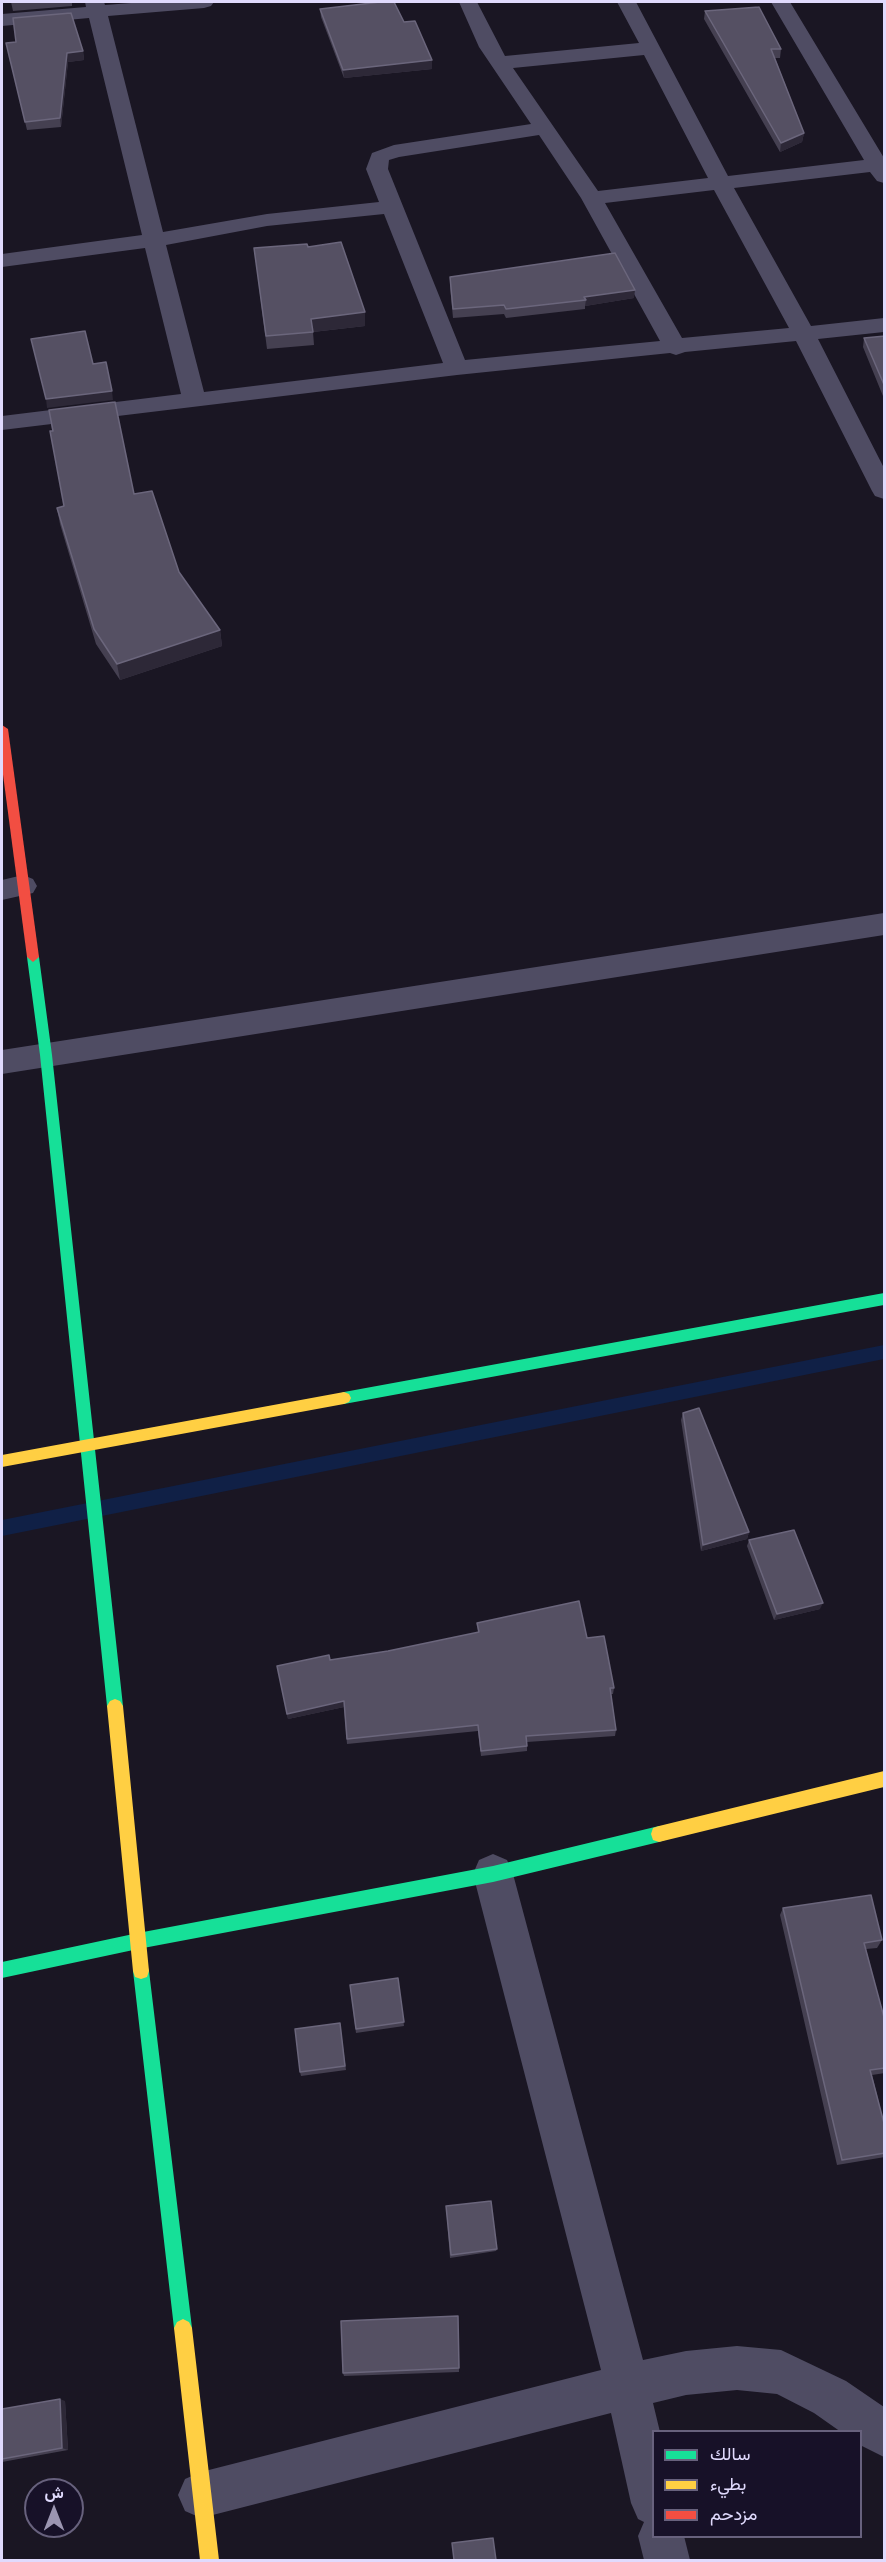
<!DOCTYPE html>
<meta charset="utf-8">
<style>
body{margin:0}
#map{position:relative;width:886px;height:2562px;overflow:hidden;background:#1a1623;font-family:"Open Sans",Vazirmatn,sans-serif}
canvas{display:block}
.frame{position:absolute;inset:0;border:3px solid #e0dafd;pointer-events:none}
.legend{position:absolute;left:652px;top:2430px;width:210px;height:108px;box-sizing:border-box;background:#171128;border:2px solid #67617d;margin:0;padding:8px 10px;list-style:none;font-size:18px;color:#e0dafd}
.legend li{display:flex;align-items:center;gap:12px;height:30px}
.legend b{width:30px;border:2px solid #67617d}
.north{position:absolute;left:24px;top:2478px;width:60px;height:60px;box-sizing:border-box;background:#171128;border:2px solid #67617d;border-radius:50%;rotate:0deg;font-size:16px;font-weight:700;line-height:24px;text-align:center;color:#e0dafd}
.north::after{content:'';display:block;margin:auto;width:21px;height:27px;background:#9b95b1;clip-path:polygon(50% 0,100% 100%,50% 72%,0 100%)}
</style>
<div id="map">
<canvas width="886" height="2562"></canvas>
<div class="frame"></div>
<ul class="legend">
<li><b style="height:8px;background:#16e098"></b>سالك</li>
<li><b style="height:8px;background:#ffcf43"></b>بطيء</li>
<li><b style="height:8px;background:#f24e42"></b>مزدحم</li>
</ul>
<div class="north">ش</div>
</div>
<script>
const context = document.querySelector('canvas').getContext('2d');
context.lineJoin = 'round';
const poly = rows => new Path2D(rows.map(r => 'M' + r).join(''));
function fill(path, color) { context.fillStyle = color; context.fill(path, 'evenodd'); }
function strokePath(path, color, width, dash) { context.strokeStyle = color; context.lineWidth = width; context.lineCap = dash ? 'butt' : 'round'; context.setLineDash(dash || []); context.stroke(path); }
const stream = poly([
 [884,1345,884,1359,2,1536,2,1520,884,1345]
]);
const street = poly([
 [85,2,104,2,105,5,144,2,214,2,211,6,204,8,108,16,163,232,267,214,379,202,366,169,372,153,394,145,531,124,479,47,459,2,477,2,505,56,639,43,617,2,636,2,728,176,864,160,771,2,790,2,884,158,884,183,877,181,870,172,734,188,811,326,884,318,884,332,818,339,884,468,884,499,875,496,872,491,796,341,685,352,676,355,670,353,457,375,2,430,2,416,181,394,145,248,2,267,2,254,142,235,89,18,2,26,2,14,86,7,85,2],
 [644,55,708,178,598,191,513,68,644,55],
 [539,135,581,198,660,341,465,360,388,169,389,160,399,157,539,135],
 [714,190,789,328,682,338,605,203,714,190],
 [384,214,443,363,204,392,166,245,267,226,384,214],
 [23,875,33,879,37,886,33,893,2,900,2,880,23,875],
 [884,913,884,935,2,1074,2,1050,884,913],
 [493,1854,507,1860,513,1874,643,2360,686,2351,737,2346,781,2350,846,2381,884,2407,884,2457,860,2445,860,2432,841,2432,814,2413,777,2394,737,2390,686,2395,653,2403,660,2432,654,2432,654,2536,684,2536,690,2560,644,2560,638,2536,644,2522,638,2519,631,2503,611,2413,201,2518,185,2511,178,2495,185,2479,201,2472,601,2370,473,1874,479,1860,493,1854]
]);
const fast = poly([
 [33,952,39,957,52,1055,123,1706,120,1711,115,1713,110,1711,107,1706,40,1055,27,957,33,952],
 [884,1293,884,1305,344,1404,339,1402,337,1398,339,1394,344,1392,884,1293],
 [659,1826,665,1828,667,1834,665,1840,659,1842,493,1882,138,1949,2,1978,2,1962,138,1933,493,1866,659,1826],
 [141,1963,147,1965,149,1971,192,2328,189,2334,183,2337,177,2334,174,2328,133,1971,135,1965,141,1963]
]);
const slow = poly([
 [344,1392,349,1394,351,1398,349,1402,344,1404,2,1467,2,1455,344,1392],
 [115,1699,120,1701,123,1706,149,1971,147,1977,141,1979,135,1977,133,1971,107,1706,110,1701,115,1699],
 [884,1771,884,1787,659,1842,653,1840,651,1834,653,1828,659,1826,884,1771],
 [183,2319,189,2322,192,2328,219,2560,200,2560,174,2328,177,2322,183,2319]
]);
const jam = poly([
 [2,725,8,729,39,957,33,962,27,957,2,767,2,725]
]);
const wall = poly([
 [11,2,72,2,72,6,13,11],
 [320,9,432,60,432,69,344,78,321,17],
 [705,11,781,49,780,58,775,58,804,133,802,142,780,152,704,19],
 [6,43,83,51,84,60,68,62,61,127,27,130],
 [308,247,365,326,313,332,314,345,267,349,254,248],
 [450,277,634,298,585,306,585,309,506,318,504,314,453,318,450,286],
 [885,336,885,401,863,347,864,338],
 [49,410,134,494,179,572,220,630,222,646,120,680,96,644,60,524,57,508,64,506],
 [683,1413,749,1532,747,1539,701,1551,681,1420],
 [749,1540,820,1609,774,1620,747,1546],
 [477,1623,587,1638,614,1688,613,1694,611,1694,616,1730,615,1736,527,1742,527,1751,481,1756,478,1731,347,1744,344,1707,288,1719,277,1666,330,1660,388,1651,478,1633],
 [783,1908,882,1940,877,1948,866,1949,885,2021,885,2073,872,2075,885,2127,885,2157,837,2165,780,1915],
 [398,1978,404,2026,356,2033,350,1985],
 [340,2023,346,2070,301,2076,300,2072],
 [446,2206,497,2249,496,2251,450,2258],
 [458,2316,459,2372,344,2376,343,2373],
 [65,2401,68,2450,2,2462,2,2409]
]);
const shadedWall = poly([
 [83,51,84,60,68,62,61,127,60,118,67,53],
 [432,60,432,69,344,78,343,70],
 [804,133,802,142,780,152,781,143],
 [635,290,634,298,585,306,586,300,584,297],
 [365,312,365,326,312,332,311,319],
 [112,391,113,400,47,408,46,399],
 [220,630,222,646,120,680,117,664],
 [749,1532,747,1539,701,1551,703,1545],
 [823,1603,820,1609,774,1620,777,1614],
 [344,1701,344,1707,288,1719,287,1714],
 [60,2399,65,2401,68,2450,62,2448]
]);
const building = poly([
 [380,2,394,2,404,22,415,21,432,60,343,70,320,9,380,2],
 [759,7,781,49,771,49,804,133,781,143,705,11,759,7],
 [71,13,83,51,67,53,60,118,25,122,6,43,16,42,13,18,71,13],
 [341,242,365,312,311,319,313,332,266,336,254,248,307,244,308,247,341,242],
 [615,253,635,290,584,297,586,300,506,309,504,305,453,309,450,277,615,253],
 [85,331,93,364,106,362,112,391,46,399,31,339,85,331],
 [885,336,885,387,864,338,885,336],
 [115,402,134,494,152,491,179,572,220,630,117,664,94,629,57,508,64,506,50,431,53,431,49,410,115,402],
 [699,1408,749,1532,703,1545,683,1413,699,1408],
 [794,1530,823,1603,777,1614,749,1540,794,1530],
 [579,1601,587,1638,604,1636,614,1688,610,1688,616,1730,526,1736,527,1746,481,1751,478,1725,347,1739,344,1701,287,1714,277,1666,329,1655,330,1660,388,1651,479,1632,477,1623,579,1601],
 [871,1895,882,1940,864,1943,885,2021,885,2068,870,2070,885,2127,885,2153,842,2160,783,1908,871,1895],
 [398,1978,404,2022,356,2029,350,1985,398,1978],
 [340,2023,345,2066,300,2072,295,2029,340,2023],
 [491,2201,497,2249,451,2255,446,2206,491,2201],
 [458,2316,459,2368,343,2373,341,2321,458,2316],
 [60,2399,62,2448,2,2459,2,2409,60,2399],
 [493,2538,496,2560,454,2560,452,2543,493,2538]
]);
fill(stream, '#102046');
fill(street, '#4f4c63');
fill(fast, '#16e098');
fill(slow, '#ffcf43');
fill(jam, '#f24e42');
fill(wall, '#454051');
fill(shadedWall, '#2d2837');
fill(building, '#555063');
strokePath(building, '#6b667c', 1.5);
</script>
